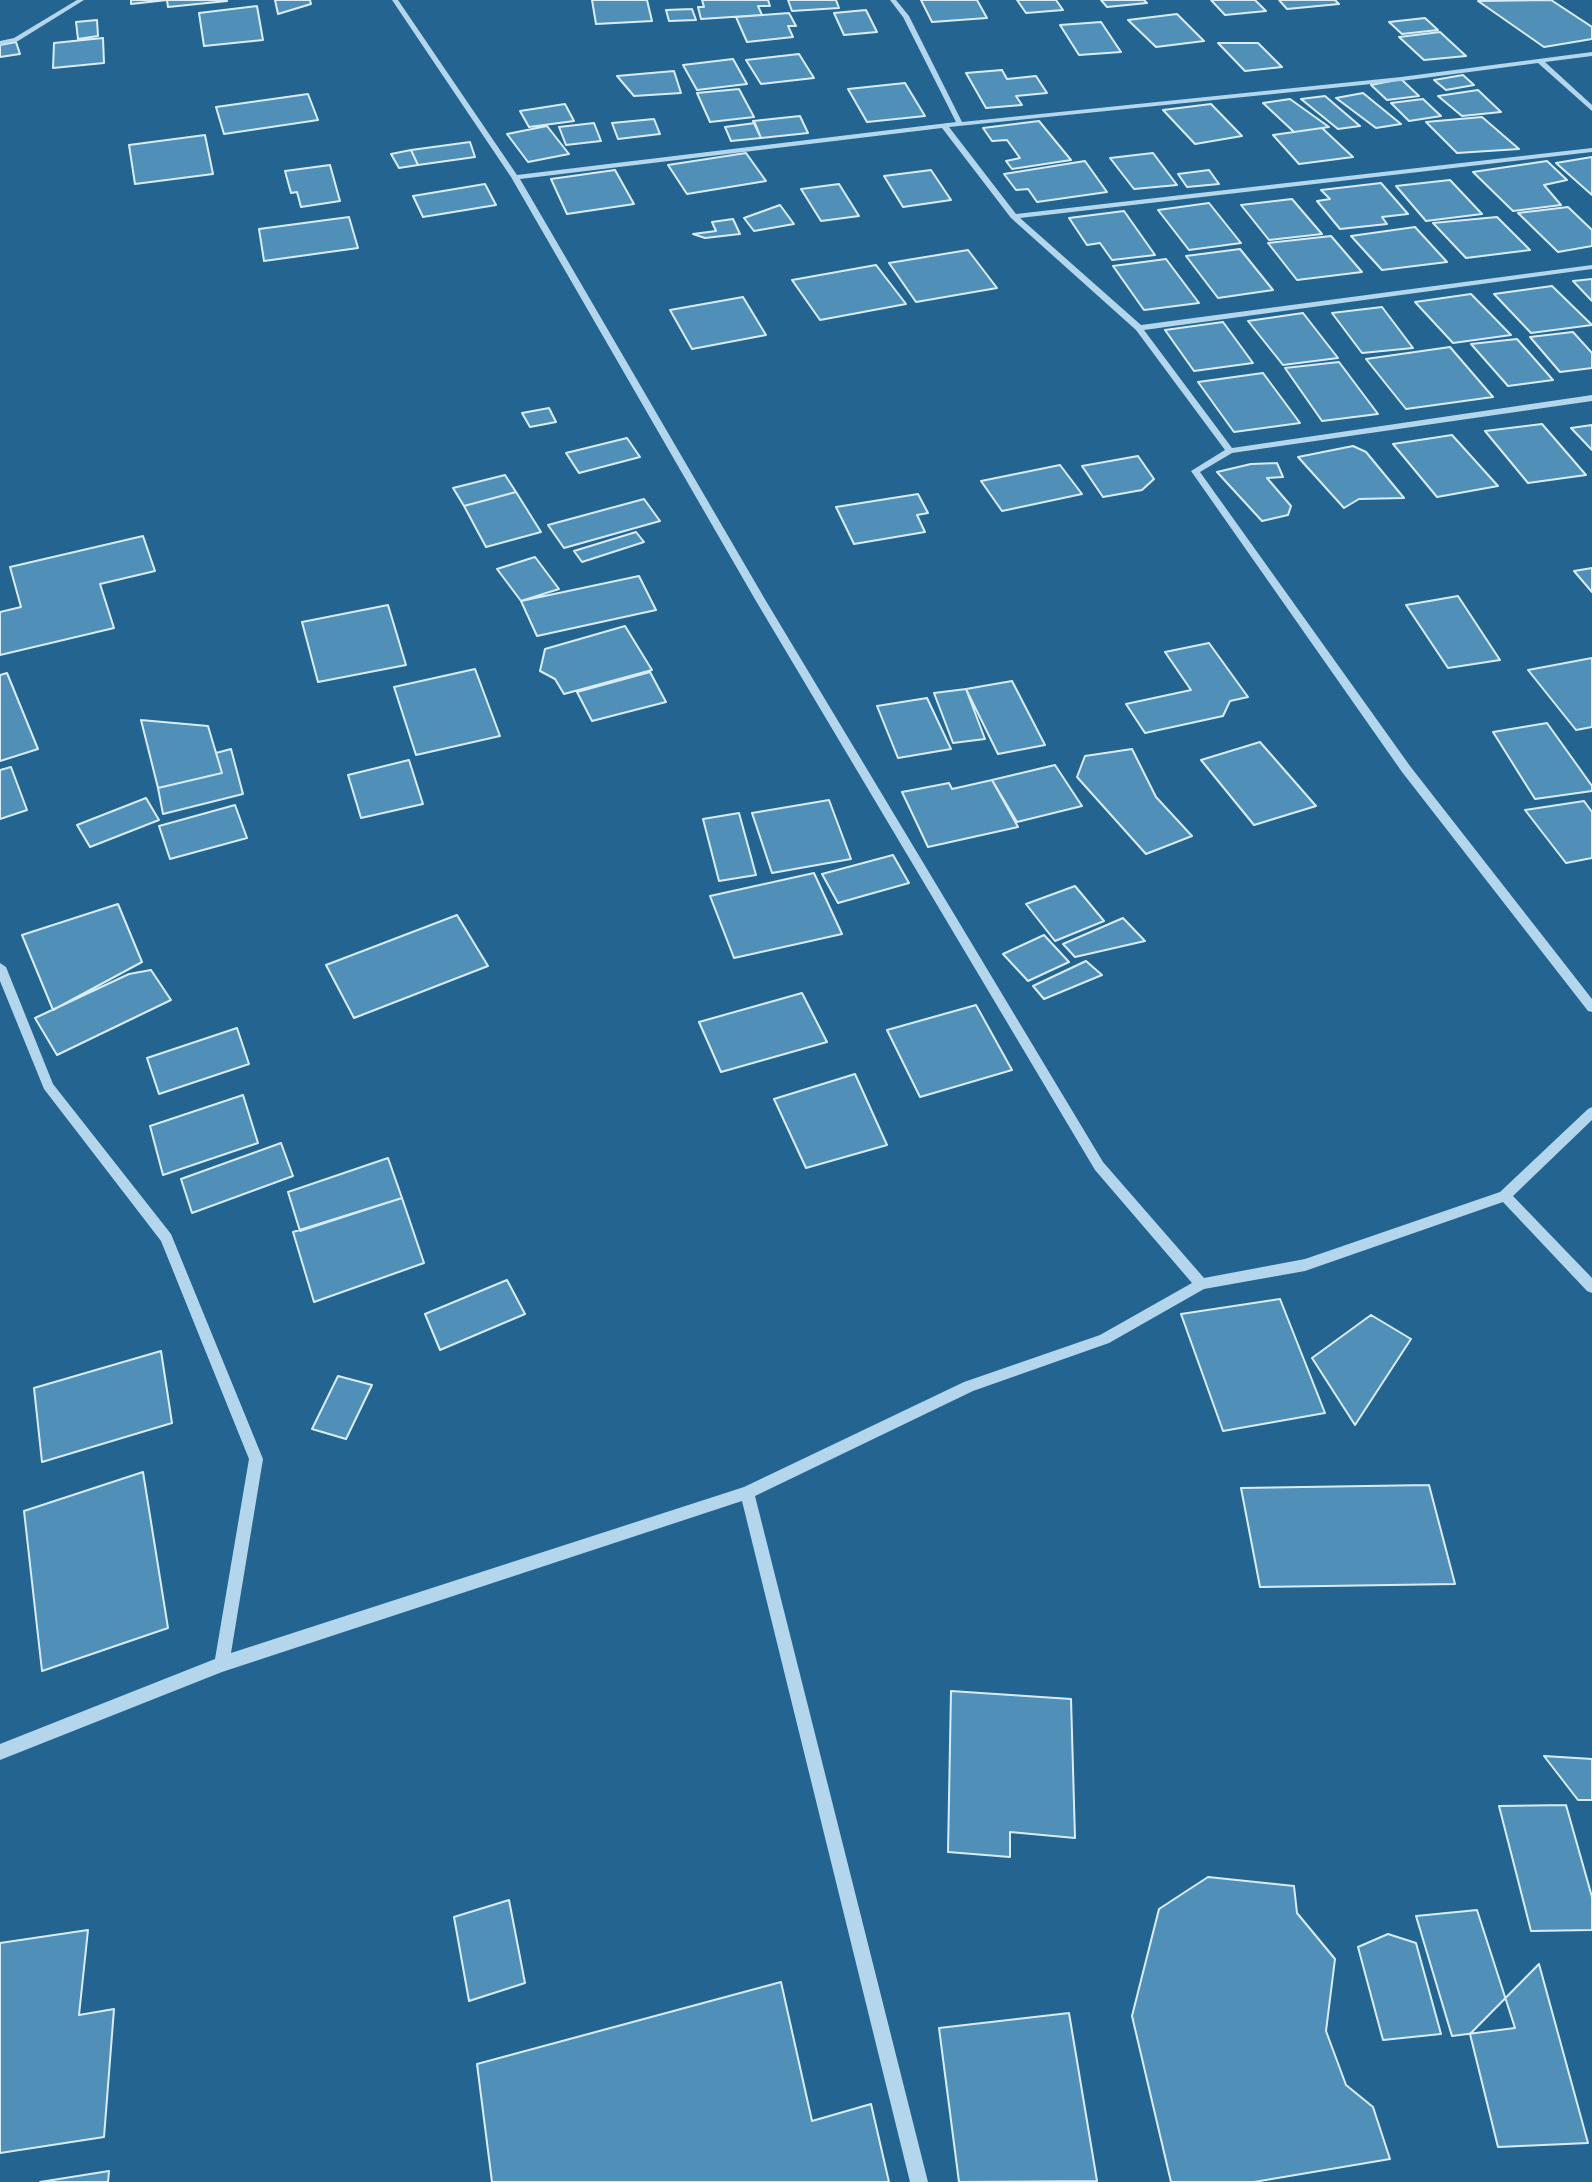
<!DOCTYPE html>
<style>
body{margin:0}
canvas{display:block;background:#236490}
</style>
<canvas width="1592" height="2182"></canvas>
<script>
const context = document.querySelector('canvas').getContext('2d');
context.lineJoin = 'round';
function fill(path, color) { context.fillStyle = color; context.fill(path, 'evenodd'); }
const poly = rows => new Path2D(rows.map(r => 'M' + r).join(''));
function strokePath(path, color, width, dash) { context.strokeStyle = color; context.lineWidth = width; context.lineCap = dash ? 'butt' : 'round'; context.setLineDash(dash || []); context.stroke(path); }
const building = poly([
 [131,0,226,0,227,1,168,7,167,0,131,4,131,0],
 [275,0,310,0,311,4,278,14,275,0],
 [592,0,647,0,652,21,596,24,592,0],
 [702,0,768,0,770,6,758,6,762,15,701,19,698,7,704,7,702,0],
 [788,0,836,0,839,8,792,11,788,0],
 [921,0,977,0,987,18,932,22,921,0],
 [1017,0,1056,0,1063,10,1026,13,1017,0],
 [1101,0,1144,0,1147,3,1107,7,1101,0],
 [1211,0,1255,0,1266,11,1225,15,1211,0],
 [1279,0,1335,0,1339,4,1287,9,1279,0],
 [1551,0,1592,27,1592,39,1544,47,1478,1,1551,0],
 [257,6,263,40,204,46,199,13,257,6],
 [692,9,696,20,669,21,666,10,692,9],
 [866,10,877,32,844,35,834,13,866,10],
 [789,13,796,26,788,26,793,37,747,42,736,17,789,13],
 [1177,14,1204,41,1156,47,1128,20,1177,14],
 [1425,18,1438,30,1402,34,1389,22,1425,18],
 [97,20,98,36,78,39,76,22,97,20],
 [1101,22,1121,52,1079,55,1060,25,1101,22],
 [1440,32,1466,56,1424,60,1399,37,1440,32],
 [103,38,104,63,53,68,54,43,103,38],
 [16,42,20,54,0,57,0,45,16,42],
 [1218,43,1258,43,1282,67,1245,71,1218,43],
 [799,54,814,78,761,84,746,60,799,54],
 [733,59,747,84,697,90,683,65,733,59],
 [1002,70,1007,79,1036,76,1047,93,1016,96,1022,105,986,108,966,73,1002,70],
 [674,71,681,93,634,96,617,76,674,71],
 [1463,75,1474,85,1446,90,1434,80,1463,75],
 [1401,79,1419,96,1387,100,1371,85,1401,79],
 [905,83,925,116,867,122,848,89,905,83],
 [739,89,754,117,710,122,697,93,739,89],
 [1478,90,1501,112,1462,116,1438,96,1478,90],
 [1363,93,1401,124,1376,128,1336,98,1363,93],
 [308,94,318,120,224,134,216,107,308,94],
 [1325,96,1360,126,1338,129,1301,99,1325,96],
 [1290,99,1329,127,1294,132,1263,103,1290,99],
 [1423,99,1441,116,1409,121,1391,103,1423,99],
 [565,104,574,121,529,127,520,111,565,104],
 [1211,104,1242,136,1195,144,1163,110,1211,104],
 [800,116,808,133,761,138,753,121,800,116],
 [1482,117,1519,149,1457,153,1426,122,1482,117],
 [654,119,660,134,618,139,612,123,654,119],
 [1039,121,1071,160,1012,169,1006,161,1020,158,1007,140,992,141,983,128,1039,121],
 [594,123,601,141,566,145,559,127,594,123],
 [755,123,761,138,731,141,725,127,755,123],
 [547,126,569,154,528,162,507,134,547,126],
 [1322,128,1353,157,1299,164,1273,135,1322,128],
 [205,135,213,174,135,184,129,145,205,135],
 [470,142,475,157,418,165,411,150,470,142],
 [411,150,418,165,399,168,391,154,411,150],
 [746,153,766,181,687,194,668,165,746,153],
 [1153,153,1177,185,1134,189,1110,158,1153,153],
 [1592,157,1592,195,1556,163,1592,157],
 [1085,161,1107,192,1037,202,1028,189,1016,190,1004,174,1085,161],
 [1547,161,1567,180,1544,185,1561,205,1513,211,1473,172,1547,161],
 [330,165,340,201,301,207,297,192,291,193,285,171,330,165],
 [615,170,634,204,567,214,551,179,615,170],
 [931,170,951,200,903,207,884,176,931,170],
 [1209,170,1219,184,1187,187,1178,174,1209,170],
 [1450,180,1482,214,1426,221,1396,186,1450,180],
 [1381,183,1408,214,1382,217,1387,224,1340,229,1317,201,1330,199,1321,190,1381,183],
 [485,184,496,205,423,217,413,196,485,184],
 [839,184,859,216,821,221,801,189,839,184],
 [1292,199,1322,234,1269,240,1241,205,1292,199],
 [1209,203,1241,243,1189,250,1158,210,1209,203],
 [780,205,794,224,754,231,744,218,780,205],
 [1568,207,1592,230,1592,246,1558,252,1518,213,1568,207],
 [1124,211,1155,255,1112,260,1100,243,1087,245,1069,218,1124,211],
 [349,217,358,248,264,261,259,229,349,217],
 [1497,217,1530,250,1466,258,1433,223,1497,217],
 [733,219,740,234,705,238,693,234,716,231,712,222,733,219],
 [1415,227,1447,262,1382,270,1351,236,1415,227],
 [1331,236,1362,272,1297,280,1268,243,1331,236],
 [1240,249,1273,290,1218,298,1186,256,1240,249],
 [968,250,997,288,916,302,889,263,968,250],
 [1166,259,1199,303,1144,310,1113,266,1166,259],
 [876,265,906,304,820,320,792,280,876,265],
 [1592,279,1592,301,1573,281,1592,279],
 [1552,286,1592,325,1531,333,1494,294,1552,286],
 [1471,294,1511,335,1453,343,1415,302,1471,294],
 [743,297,766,335,692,349,670,310,743,297],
 [1382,307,1413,348,1362,353,1332,313,1382,307],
 [1303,313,1338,358,1283,365,1248,321,1303,313],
 [1223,322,1253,363,1194,371,1165,330,1223,322],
 [1573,332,1592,353,1592,368,1560,372,1530,337,1573,332],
 [1517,339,1553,380,1508,386,1471,344,1517,339],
 [1450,347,1493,397,1406,409,1366,359,1450,347],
 [1339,362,1378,414,1322,421,1285,368,1339,362],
 [1263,373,1300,423,1234,432,1198,382,1263,373],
 [549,408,556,422,530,427,522,413,549,408],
 [1542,424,1586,475,1528,483,1485,431,1542,424],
 [1592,425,1592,450,1571,428,1592,425],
 [1452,435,1498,486,1437,497,1393,444,1452,435],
 [627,438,640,457,579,473,566,453,627,438],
 [1353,446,1366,452,1404,498,1359,499,1344,508,1298,457,1353,446],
 [1138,456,1154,479,1142,490,1103,497,1082,466,1138,456],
 [1277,463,1283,477,1267,478,1291,506,1288,515,1262,521,1217,472,1251,464,1277,463],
 [1060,465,1082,494,1002,511,981,481,1060,465],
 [505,475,516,492,464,506,453,488,505,475],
 [516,492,541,532,486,547,464,506,516,492],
 [918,494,928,513,917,515,925,532,854,544,836,507,918,494],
 [644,499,660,521,564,548,548,525,644,499],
 [636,532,644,542,582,562,574,551,636,532],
 [143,536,155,571,100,584,114,628,0,655,0,612,21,607,10,567,143,536],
 [535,557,559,589,521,601,497,569,535,557],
 [1592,568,1592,592,1574,571,1592,568],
 [639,576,656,610,537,636,521,601,639,576],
 [1458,596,1500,660,1448,668,1406,605,1458,596],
 [388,605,406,665,318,682,302,622,388,605],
 [625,626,652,670,564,694,555,679,540,671,545,649,625,626],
 [1209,643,1248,697,1230,701,1223,716,1145,733,1126,704,1191,690,1165,652,1209,643],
 [1592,658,1592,727,1576,730,1528,670,1592,658],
 [475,669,500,736,416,755,394,687,475,669],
 [650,672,666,702,592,721,577,692,650,672],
 [7,673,38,749,0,761,0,675,7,673],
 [1012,681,1045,745,998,754,966,689,1012,681],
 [966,689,985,739,953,743,934,693,966,689],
 [927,698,951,749,898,758,877,706,927,698],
 [141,720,208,726,222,773,158,788,141,720],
 [1547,723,1592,786,1592,791,1535,799,1493,732,1547,723],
 [1260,742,1316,806,1254,825,1201,760,1260,742],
 [231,749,243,794,163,814,158,788,222,773,216,753,231,749],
 [1132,749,1156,797,1192,836,1146,854,1077,777,1085,756,1132,749],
 [409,760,423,804,361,818,348,775,409,760],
 [1055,765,1082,806,1017,822,992,780,1055,765],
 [11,767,27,810,0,819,0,770,11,767],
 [992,780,1018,827,928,847,902,792,949,783,952,789,992,780],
 [146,798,159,820,90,847,77,825,146,798],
 [829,800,851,859,772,873,752,813,829,800],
 [1584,801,1592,812,1592,858,1566,863,1525,810,1584,801],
 [235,805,247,838,170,859,159,826,235,805],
 [739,813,756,875,719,881,703,819,739,813],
 [893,855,909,883,838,903,822,874,893,855],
 [814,873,842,934,734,958,710,896,814,873],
 [1075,886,1104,921,1055,941,1026,904,1075,886],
 [118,904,142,962,53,1010,22,935,118,904],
 [457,915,488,966,354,1018,326,965,457,915],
 [1123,918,1145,941,1075,957,1063,944,1123,918],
 [1044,935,1069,962,1028,981,1003,954,1044,935],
 [1086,961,1102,975,1044,999,1033,986,1086,961],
 [151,970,171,1000,57,1055,35,1018,129,974,151,970],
 [802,993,827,1042,721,1072,699,1022,802,993],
 [976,1005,1012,1070,920,1097,887,1030,976,1005],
 [237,1028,249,1064,159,1094,147,1058,237,1028],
 [855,1074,887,1145,806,1168,774,1099,855,1074],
 [243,1095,258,1143,163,1175,150,1126,243,1095],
 [281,1143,293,1176,192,1213,181,1179,281,1143],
 [388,1158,402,1198,300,1231,288,1192,388,1158],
 [402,1198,424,1263,314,1302,293,1232,402,1198],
 [507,1280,525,1314,440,1350,425,1314,507,1280],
 [1280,1299,1325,1413,1223,1431,1181,1314,1280,1299],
 [1371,1315,1411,1339,1355,1425,1312,1358,1371,1315],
 [161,1351,172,1423,42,1462,34,1388,161,1351],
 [338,1376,372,1385,346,1439,312,1429,338,1376],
 [143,1472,168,1628,42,1671,24,1511,143,1472],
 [1429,1485,1455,1584,1260,1587,1241,1488,1429,1485],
 [951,1691,1071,1699,1075,1838,1010,1832,1010,1857,948,1852,951,1691],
 [1544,1756,1592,1759,1592,1800,1578,1800,1544,1756],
 [1566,1805,1592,1897,1592,1930,1531,1931,1499,1806,1566,1805],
 [1208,1877,1294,1886,1297,1913,1335,1959,1326,2031,1346,2085,1373,2107,1390,2159,1254,2182,1171,2182,1132,2016,1159,1909,1208,1877],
 [509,1900,525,1983,469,2001,454,1917,509,1900],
 [1477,1910,1515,2028,1452,2036,1416,1916,1477,1910],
 [88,1930,79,2015,114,2009,104,2137,0,2153,0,1943,88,1930],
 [1388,1934,1416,1943,1441,2034,1383,2040,1358,1947,1388,1934],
 [1539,1964,1588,2143,1498,2147,1470,2034,1539,1964],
 [781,1982,812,2121,871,2104,889,2182,492,2182,477,2064,781,1982],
 [1069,2013,1097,2181,959,2182,939,2028,1069,2013],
 [109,2171,108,2182,40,2182,109,2171]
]);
const minor = poly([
 [77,0,84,0,18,41,0,45,0,41,14,38,77,0],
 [392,0,398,0,517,175,956,122,903,17,890,0,896,0,909,16,962,122,1401,77,1592,52,1592,56,1545,62,1592,105,1592,111,1538,63,1401,81,949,127,1016,214,1592,148,1592,152,1020,218,1141,325,1592,265,1592,269,1144,330,1232,448,1592,395,1592,401,1232,453,1200,472,1410,766,1592,999,1592,1012,1588,1011,1402,772,1191,471,1225,450,1136,330,1011,218,942,128,520,179,766,601,1103,1162,1204,1278,1305,1259,1500,1192,1588,1109,1592,1107,1592,1120,1513,1196,1592,1278,1592,1293,1587,1291,1503,1202,1305,1271,1204,1289,1109,1343,973,1391,755,1496,928,2182,910,2182,742,1501,222,1672,0,1760,0,1744,215,1659,249,1459,161,1241,44,1089,0,981,0,963,6,967,53,1084,171,1234,263,1459,231,1653,744,1487,964,1382,1100,1335,1192,1283,1095,1170,756,601,511,177,392,0]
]);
fill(building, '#508fb8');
strokePath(building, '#d9edf9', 2);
fill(minor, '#b4d6ec');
</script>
